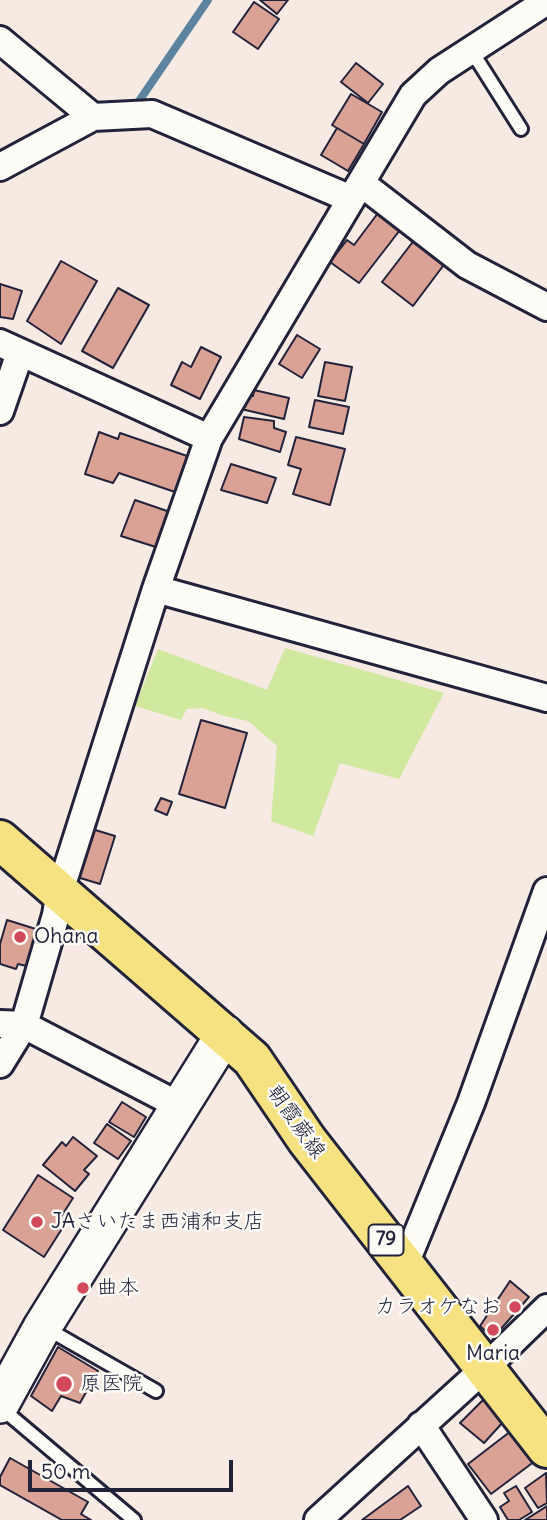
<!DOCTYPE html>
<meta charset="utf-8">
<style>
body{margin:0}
#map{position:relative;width:547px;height:1520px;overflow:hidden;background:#f6eae3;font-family:Delius,sans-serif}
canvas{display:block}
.scale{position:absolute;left:28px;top:1460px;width:205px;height:32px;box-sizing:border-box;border:4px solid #22223b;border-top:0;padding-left:9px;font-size:21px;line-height:24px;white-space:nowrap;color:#22223b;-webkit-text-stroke:5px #fdfcf7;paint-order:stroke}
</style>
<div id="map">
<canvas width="547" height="1520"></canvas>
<div class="scale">50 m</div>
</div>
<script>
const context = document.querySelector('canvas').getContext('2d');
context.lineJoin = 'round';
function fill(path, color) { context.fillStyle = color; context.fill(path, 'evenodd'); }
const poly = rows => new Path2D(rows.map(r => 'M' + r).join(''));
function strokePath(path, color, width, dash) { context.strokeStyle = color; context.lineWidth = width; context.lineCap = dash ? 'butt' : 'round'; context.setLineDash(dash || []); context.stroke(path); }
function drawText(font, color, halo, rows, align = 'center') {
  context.font = font + ' Delius,"Klee One",sans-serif'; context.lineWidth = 5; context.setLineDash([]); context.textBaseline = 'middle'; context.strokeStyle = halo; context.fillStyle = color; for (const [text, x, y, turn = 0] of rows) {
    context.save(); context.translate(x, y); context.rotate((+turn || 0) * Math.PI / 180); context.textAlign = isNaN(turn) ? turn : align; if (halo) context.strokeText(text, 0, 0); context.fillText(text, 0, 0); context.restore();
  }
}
const green = poly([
 [285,648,444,693,399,779,340,763,313,836,271,821,277,746,248,721,224,716,203,708,187,709,181,720,135,706,158,649,267,690]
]);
const stream = poly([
 [137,104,208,0]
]);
const building = poly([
 [260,0,288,0,277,14,260,0],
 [254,2,279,19,258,49,233,32,254,2],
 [356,63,383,84,368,103,341,82,356,63],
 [351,94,382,112,364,144,332,125,351,94],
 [337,128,364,144,348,171,321,155,337,128],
 [378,213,400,230,359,283,330,262,347,240,354,245,378,213],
 [415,239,446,262,413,306,382,282,415,239],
 [61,261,97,281,61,344,27,321,61,261],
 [0,284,22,291,13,319,0,317,0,284],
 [118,288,149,305,113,368,82,351,118,288],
 [297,335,320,349,302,378,279,364,297,335],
 [201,347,221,357,200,399,171,385,182,362,191,367,201,347],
 [325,362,352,367,345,401,318,396,325,362],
 [254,390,289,398,284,419,241,409,243,395,253,396,254,390],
 [315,400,349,407,343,434,309,427,315,400],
 [244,417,274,421,274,428,286,432,280,452,239,439,244,417],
 [99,432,118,439,120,433,190,457,175,492,119,473,113,483,85,474,99,432],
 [296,437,345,449,330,505,293,494,301,469,288,465,296,437],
 [231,464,276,478,267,503,221,490,231,464],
 [135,500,170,512,159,548,121,536,135,500],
 [201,720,247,733,225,808,179,794,201,720],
 [161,798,172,802,167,815,155,810,161,798],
 [92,829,115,836,100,884,77,877,92,829],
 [7,920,39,930,31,967,18,964,16,969,0,964,0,944,7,920],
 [122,1102,146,1117,134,1137,109,1122,122,1102],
 [107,1124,131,1141,118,1159,94,1143,107,1124],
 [73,1137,97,1156,84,1170,89,1174,75,1191,43,1165,62,1142,66,1146,73,1137],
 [38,1175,73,1198,59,1220,65,1224,44,1257,3,1230,38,1175],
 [510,1281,529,1297,493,1338,480,1326,510,1281],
 [58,1347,98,1371,80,1403,61,1396,52,1411,31,1396,58,1347],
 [485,1398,504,1421,484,1443,460,1423,485,1398],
 [511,1431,535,1461,491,1494,468,1464,511,1431],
 [10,1458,88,1502,81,1514,91,1520,62,1520,0,1485,0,1477,10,1458],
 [546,1473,547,1503,538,1508,525,1488,546,1473],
 [408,1486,421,1506,400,1520,362,1520,408,1486],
 [516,1486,532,1512,519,1520,508,1520,500,1507,509,1501,504,1493,516,1486],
 [547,1506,547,1520,525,1520,547,1506]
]);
const service = poly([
 [471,50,521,129],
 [44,1327,156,1391],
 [0,1407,134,1520]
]);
const minor = poly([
 [0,40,93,117],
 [0,167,93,117,152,114,351,199],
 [361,183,467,265,547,307],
 [0,343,209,438],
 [0,411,20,353],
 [156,589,547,698],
 [0,1024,24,1025,178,1105],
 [0,1064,24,1025,56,915,60,891,156,589,209,438,413,95,439,71,547,1],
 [405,1264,471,1103,547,891],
 [421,1425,484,1520],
 [318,1520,485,1368,547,1308]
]);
const secondary = poly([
 [0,1404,43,1326,225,1034]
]);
const primary = poly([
 [0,840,252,1059,307,1140,547,1448]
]);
const markers = [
 [20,937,7,"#d1495b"],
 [37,1222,7,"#d1495b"],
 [83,1288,7,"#d1495b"],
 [515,1307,7,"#d1495b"],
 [493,1330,7,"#d1495b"],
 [64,1384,9,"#d1495b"]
];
const shields = [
 [386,1240,35]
];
const shieldNames = [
 ["79",386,1240]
];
const poiNames = [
 ["Ohana",34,937],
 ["JAさいたま西浦和支店",51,1222],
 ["曲本",97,1288],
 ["カラオケなお",501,1307,"right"],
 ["Maria",493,1354,"center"],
 ["原医院",80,1384]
];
const streetNames = [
 ["朝霞蕨線",296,1122,55]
];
fill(green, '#d0e99f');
strokePath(stream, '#5c84a0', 8);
fill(building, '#daa295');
strokePath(building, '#22223b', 2);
strokePath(service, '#22223b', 18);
strokePath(minor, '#22223b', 32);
strokePath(secondary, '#22223b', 42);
strokePath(primary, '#22223b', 44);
strokePath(service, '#fdfcf7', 12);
strokePath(minor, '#fdfcf7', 26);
strokePath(secondary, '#fdfcf7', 37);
strokePath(primary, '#f7e281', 38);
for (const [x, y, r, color] of markers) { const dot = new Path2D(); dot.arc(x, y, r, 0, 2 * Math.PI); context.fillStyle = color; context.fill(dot); strokePath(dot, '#fdfcf7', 2.5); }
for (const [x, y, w] of shields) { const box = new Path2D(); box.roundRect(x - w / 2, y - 15.5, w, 31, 5); context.fillStyle = '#fdfcf7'; context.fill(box); strokePath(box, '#22223b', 2); }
drawText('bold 19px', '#22223b', null, shieldNames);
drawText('21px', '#22223b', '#fdfcf7', poiNames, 'left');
drawText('21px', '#22223b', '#fdfcf7', streetNames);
</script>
